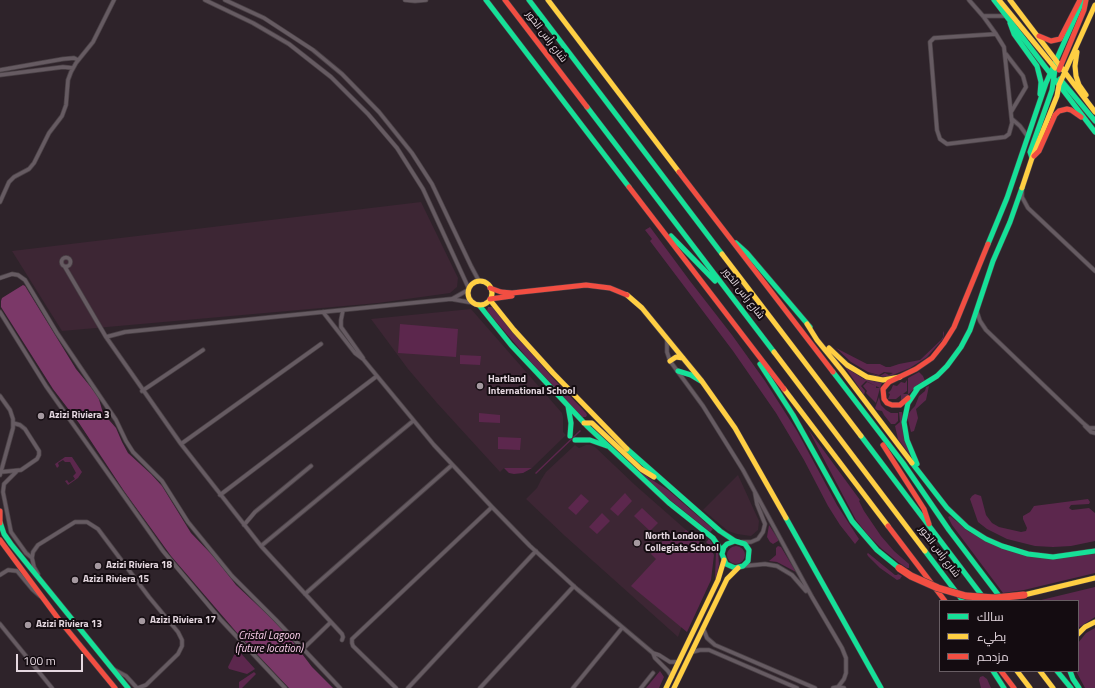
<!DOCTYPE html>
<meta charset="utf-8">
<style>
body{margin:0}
#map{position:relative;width:1095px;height:688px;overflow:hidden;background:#2e232a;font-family:"Titillium Web",Cairo,sans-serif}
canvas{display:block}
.legend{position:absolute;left:939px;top:600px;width:140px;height:72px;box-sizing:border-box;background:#140c11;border:1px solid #685e64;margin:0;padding:5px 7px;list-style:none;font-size:12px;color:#e5d8e0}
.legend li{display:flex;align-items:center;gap:8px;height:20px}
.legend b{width:20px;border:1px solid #685e64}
.scale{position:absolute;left:16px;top:654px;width:67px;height:18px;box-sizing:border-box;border:2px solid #e5d8e0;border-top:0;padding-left:5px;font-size:12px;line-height:14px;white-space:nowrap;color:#e5d8e0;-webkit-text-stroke:3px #140c11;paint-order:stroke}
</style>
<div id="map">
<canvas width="1095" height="688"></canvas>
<ul class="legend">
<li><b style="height:5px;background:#16e098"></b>سالك</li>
<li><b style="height:5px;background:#ffcf43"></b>بطيء</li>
<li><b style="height:5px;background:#f24e42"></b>مزدحم</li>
</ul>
<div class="scale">100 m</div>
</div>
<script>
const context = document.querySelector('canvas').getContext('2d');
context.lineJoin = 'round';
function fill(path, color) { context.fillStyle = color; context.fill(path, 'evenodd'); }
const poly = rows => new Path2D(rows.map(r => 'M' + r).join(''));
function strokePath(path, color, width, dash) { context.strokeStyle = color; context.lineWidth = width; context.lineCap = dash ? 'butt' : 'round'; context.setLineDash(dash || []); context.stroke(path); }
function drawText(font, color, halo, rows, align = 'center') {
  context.font = font + ' "Titillium Web",Cairo,sans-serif'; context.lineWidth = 4; context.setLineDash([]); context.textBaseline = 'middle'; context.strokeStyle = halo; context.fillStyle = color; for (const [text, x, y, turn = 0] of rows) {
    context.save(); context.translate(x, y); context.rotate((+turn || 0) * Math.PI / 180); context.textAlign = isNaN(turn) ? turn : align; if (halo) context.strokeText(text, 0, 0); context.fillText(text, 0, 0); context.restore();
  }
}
const built = poly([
 [421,202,458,278,457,287,450,293,378,303,62,331,12,251],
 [471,309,562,413,563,417,563,432,566,435,532,468,504,468,500,472,437,403,408,369,371,319],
 [575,445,579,448,586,445,591,445,595,447,635,485,709,550,678,637,565,536,526,499,537,488,541,480,546,472],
 [738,475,759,521,758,530,751,536,737,534,728,531,703,510]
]);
const green = poly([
 [650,227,690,281,732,335,765,381,797,431,837,505,859,539,855,544,840,525,828,506,804,460,776,413,733,351,650,241,652,239,645,230],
 [488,307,492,307,550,375,586,413,587,415,586,417,582,417,530,361,487,311],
 [400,324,458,329,456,357,398,353],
 [943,331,944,333,943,339,927,357,910,368,888,377,877,376,869,373,880,376,885,373,889,375,893,373,884,372,879,375,868,372,851,362,836,348,867,364,880,364,886,367,890,367,899,364,920,360,941,340,943,337],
 [460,355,481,356,480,365,460,364],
 [845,367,864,379,882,383,880,388,866,381,861,386,865,391,864,395],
 [919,372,923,376,925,381,914,389,901,401,901,395,896,399,888,399,890,394,888,393,891,390,893,385,897,386,901,382,905,383,907,380,907,391,903,394,908,394,908,378],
 [867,382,876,386,876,388,880,388,876,403,866,393,867,391,863,386],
 [929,386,926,400,916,409,918,418,914,431,911,432,907,416,912,409,915,406,919,396,925,391,926,387],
 [879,397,881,405,886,410,891,413,898,413,898,421,895,424,891,424,884,415,882,411,877,410,875,408],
 [899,412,902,412,910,455,898,439,895,426,900,422],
 [479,413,500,415,500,423,479,422],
 [598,429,649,478,668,490,713,529,710,532,650,484,596,431],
 [808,429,860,500,859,501,864,511,881,536,894,551,909,564,909,568,907,568,898,562,882,549,868,535,856,520],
 [580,430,581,431,536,474,535,473],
 [498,437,521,438,520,450,498,449],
 [72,457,82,472,78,478,68,485,65,481,67,480,69,483,75,479,73,476,76,473,75,471,70,462,65,462,63,460,58,463,59,466,57,468,55,464,65,457],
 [504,468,532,468,523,473,514,474,509,473],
 [625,493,632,501,618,516,610,509],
 [581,494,589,501,576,515,568,508],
 [975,494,981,496,986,515,992,523,999,527,1021,532,1026,531,1027,528,1023,519,1023,516,1030,512,1034,506,1088,499,1090,502,1089,504,1071,505,1069,508,1072,510,1089,508,1095,513,1095,541,1071,546,1053,547,1035,546,1007,539,987,529,978,522,970,499,972,496],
 [642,508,658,523,650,531,634,516],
 [602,513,610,521,597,534,589,527],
 [950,516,969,532,1024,555,1095,554,1095,573,1024,590,1003,593,952,525,948,517],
 [769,525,778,539,778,541,773,544,770,542,767,537],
 [686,530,709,550,712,551,714,555,711,580,687,632,631,586,656,559,651,554,667,536,672,541,680,533,682,534],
 [709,539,718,551,719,564,716,580,715,578,716,552,706,542],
 '727 555a9 9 0 1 1 18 0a9 9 0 1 1-18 0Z',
 [778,546,781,547,796,572,777,562,769,561,776,555,776,548],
 [868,553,895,575,897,575,898,574,902,576,900,579,897,580,880,568,868,556,867,554],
 [1095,587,1095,617,1078,628,1078,601,1037,601],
 [1095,628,1095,688,1085,688,1076,671,1078,671,1078,643,1086,633],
 [237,649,255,669,247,674,229,669,228,667],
 [660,671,664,677,659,688,646,688],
 [254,672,256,674,242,688,239,688,239,682],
 [983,676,987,679,991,688,981,688,979,680,980,677]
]);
const water = poly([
 [23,285,25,286,76,369,98,396,103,413,116,428,122,442,128,453,151,474,162,486,191,533,216,559,236,585,284,630,312,667,333,688,289,688,238,634,171,556,124,491,79,423,53,389,1,307,1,301,2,298]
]);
const street = poly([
 [205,0,253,23,289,44,331,77,368,114,397,148,423,189,469,289],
 [225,0,264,18,313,50,342,74,379,112,412,153,432,184,471,266,479,281],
 [405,0,415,1,426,0],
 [969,0,983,16,996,34,1004,47,1012,123,1009,134,1005,137,947,144,940,139,937,130,930,42,934,38,996,34],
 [983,16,1006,16],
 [1006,54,1023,76,1026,87,1011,112],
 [0,70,63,59,74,58,78,60],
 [0,75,63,67,73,68],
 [1012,119,1020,126,1028,137],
 [1022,190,1022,197,1028,208,1095,271],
 [0,202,9,182,14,177,29,169,34,163,49,133,62,116,66,105,68,80,71,72,76,63,93,42,114,0],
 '61.5 262a4.5 4.5 0 1 1 9 0a4.5 4.5 0 1 1-9 0Z',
 [65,267,106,337,181,444,261,546,342,634,343,637,342,640],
 [0,278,12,274,18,275,25,280,57,333,116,420,126,441,133,452,162,481,188,522,232,576,276,620,340,688],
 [452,299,468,290],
 [343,310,341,320,341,327,363,358],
 [0,312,46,386,163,551,221,620,285,688],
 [323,312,355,353,363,359,434,445,492,507,530,546,577,589,653,653,659,655,670,662,679,662],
 [977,312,980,321,986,330,1083,423,1089,428,1095,428],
 [106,337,125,332,451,299,474,303],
 [667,339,667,352,670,361,703,406,743,470,812,597,842,648,846,658,846,673,844,679,838,687],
 [142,391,203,350],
 [1085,426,1091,432,1095,433],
 [181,444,321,344],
 [17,471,4,484,3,492,11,532,26,553,32,558],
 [1,472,21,470,37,459,39,455,39,451,25,429,20,425,13,423],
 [0,475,13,428,13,419,10,410,0,396],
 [220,495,377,376],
 [244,525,255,512,311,466],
 [742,542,751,542,758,539,763,532,765,524,757,504,755,493],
 [261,546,413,421],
 [744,566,765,564,777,566,792,575,806,591],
 [38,574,34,567,32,558,33,552,38,545,75,522,87,522,98,529,149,597,178,632,182,640,182,646,178,654,146,685,138,688],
 [0,575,8,570,17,571,32,589,40,596],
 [305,594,452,465],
 [0,624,52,688],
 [703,628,707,638,715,645,815,688],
 [303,649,331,622],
 [692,652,700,650,709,650,797,688],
 [653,653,655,658,668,671,672,677],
 [113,669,126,676,137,688],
 [396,688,353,646,352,643,352,639,492,507],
 [408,688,536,551],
 [480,688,574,586],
 [573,688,622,628],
 [641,688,653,673],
 [833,688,838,687,844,688]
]);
const fast = poly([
 [486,0,629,187],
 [529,0,722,254],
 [994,0,1095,132],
 [1010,23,1014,34,1037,66,1041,82,1040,94],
 [1060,79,1095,121],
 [587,107,774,352],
 [1032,158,1030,152,1052,90,1056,63],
 [671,236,715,281],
 [736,243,747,253,810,327],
 [988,244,1007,198,1046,83,1083,0],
 [479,305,511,345,588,427,669,503,713,538,722,551],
 [760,364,793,415,852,521,877,550,899,568],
 [678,371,691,375,701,381],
 [833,372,903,463,949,530,1003,601],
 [916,389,937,376,947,366,961,347,970,330,993,261,1010,222,1022,188],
 [568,406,571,423,570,436],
 [861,436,986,601],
 [575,440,590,440,607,446],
 [627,449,720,531,735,541,745,544,749,550,748,561,743,566,735,568,726,564,722,554,724,547,727,544,735,541],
 [912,463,947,508,967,527,986,539,1002,546,1028,554,1053,557,1095,551],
 [917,464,907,440,904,422,908,403,918,388],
 [786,518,881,688],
 [0,522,4,534,11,544,128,688],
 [925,551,963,601],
 [993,671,1004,688],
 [1057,671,1071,688],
 [1070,671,1073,679,1079,688]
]);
const slow = poly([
 [548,0,679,172],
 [999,0,1055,68],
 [1010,0,1095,112],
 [1077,52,1075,66,1076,76,1079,85,1086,95],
 [1022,188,1032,158,1057,96,1059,85,1095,5],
 [722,254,861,436],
 '468 293a12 12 0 1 1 24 0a12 12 0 1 1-24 0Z',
 [627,295,642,308,701,380,735,428,786,518],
 [490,300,514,330,553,373,627,449],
 [807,324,817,340,843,372,912,463],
 [829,348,847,365,867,377,883,380,900,377],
 [774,352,925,551],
 [670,361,676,357,683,358],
 [784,389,888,526],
 [584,423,592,423,641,469,654,477],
 [1024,595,1095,578],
 [1078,634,1085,627,1095,622],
 [1017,671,1030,688],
 [1040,671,1053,688],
 [666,688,718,580,724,560],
 [674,688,727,579,738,568]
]);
const jam = poly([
 [505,0,587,107],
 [1039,36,1051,41,1060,39,1080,0],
 [1059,70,1084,10,1086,0],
 [1034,156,1039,151,1055,115,1059,111,1067,109,1071,110,1081,117],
 [679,172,833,372],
 [629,187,784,389],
 [490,288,501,292,512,293,586,285,610,288,627,295],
 [490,299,512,296],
 [908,398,900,405,892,405,887,403,884,399,883,389,889,382,916,369,932,358,944,343,954,327,988,244],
 [883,445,924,509,929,524],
 [0,511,0,523],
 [888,526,945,601],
 [0,540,60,621,115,688],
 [1001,671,1014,688]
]);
const jamBridge = poly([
 [899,568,911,576,938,588,966,596,995,598,1024,595]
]);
const markers = [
 [480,386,4,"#a599a0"],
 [41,416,4,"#a599a0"],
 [637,543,4,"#a599a0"],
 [98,566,4,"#a599a0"],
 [75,580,4,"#a599a0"],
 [142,621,4,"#a599a0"],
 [28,625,4,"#a599a0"]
];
const streetNames = [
 ["شارع رأس الخور",546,37,53],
 ["شارع رأس الخور",743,294,52],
 ["شارع رأس الخور",939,552,53]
];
const poiNames = [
 ["Hartland",488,380],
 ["International School",488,392],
 ["Azizi Riviera 3",49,416],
 ["North London",645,537],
 ["Collegiate School",645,549],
 ["Azizi Riviera 18",106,566],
 ["Azizi Riviera 15",83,580],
 ["Azizi Riviera 17",150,621],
 ["Azizi Riviera 13",36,625]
];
const waterNames = [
 ["Cristal Lagoon",269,636],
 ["(future location)",269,649]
];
fill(built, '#3d2634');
fill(green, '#5c274d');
fill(water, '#7b3868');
strokePath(street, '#4a4146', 5);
strokePath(fast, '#4a4146', 6);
strokePath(slow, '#4a4146', 6);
strokePath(jam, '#4a4146', 6);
strokePath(street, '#665b62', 3.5);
strokePath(fast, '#16e098', 5);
strokePath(slow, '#ffcf43', 5);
strokePath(jam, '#f24e42', 5);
strokePath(jamBridge, '#4a4146', 8, []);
strokePath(jamBridge, '#f24e42', 7);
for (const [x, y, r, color] of markers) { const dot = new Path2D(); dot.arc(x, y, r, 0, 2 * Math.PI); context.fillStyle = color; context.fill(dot); strokePath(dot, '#140c11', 1.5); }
drawText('10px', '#e5d8e0', '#140c11', streetNames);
drawText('bold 10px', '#e5d8e0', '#140c11', poiNames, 'left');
drawText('italic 11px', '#f8cce8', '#140c11', waterNames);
</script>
